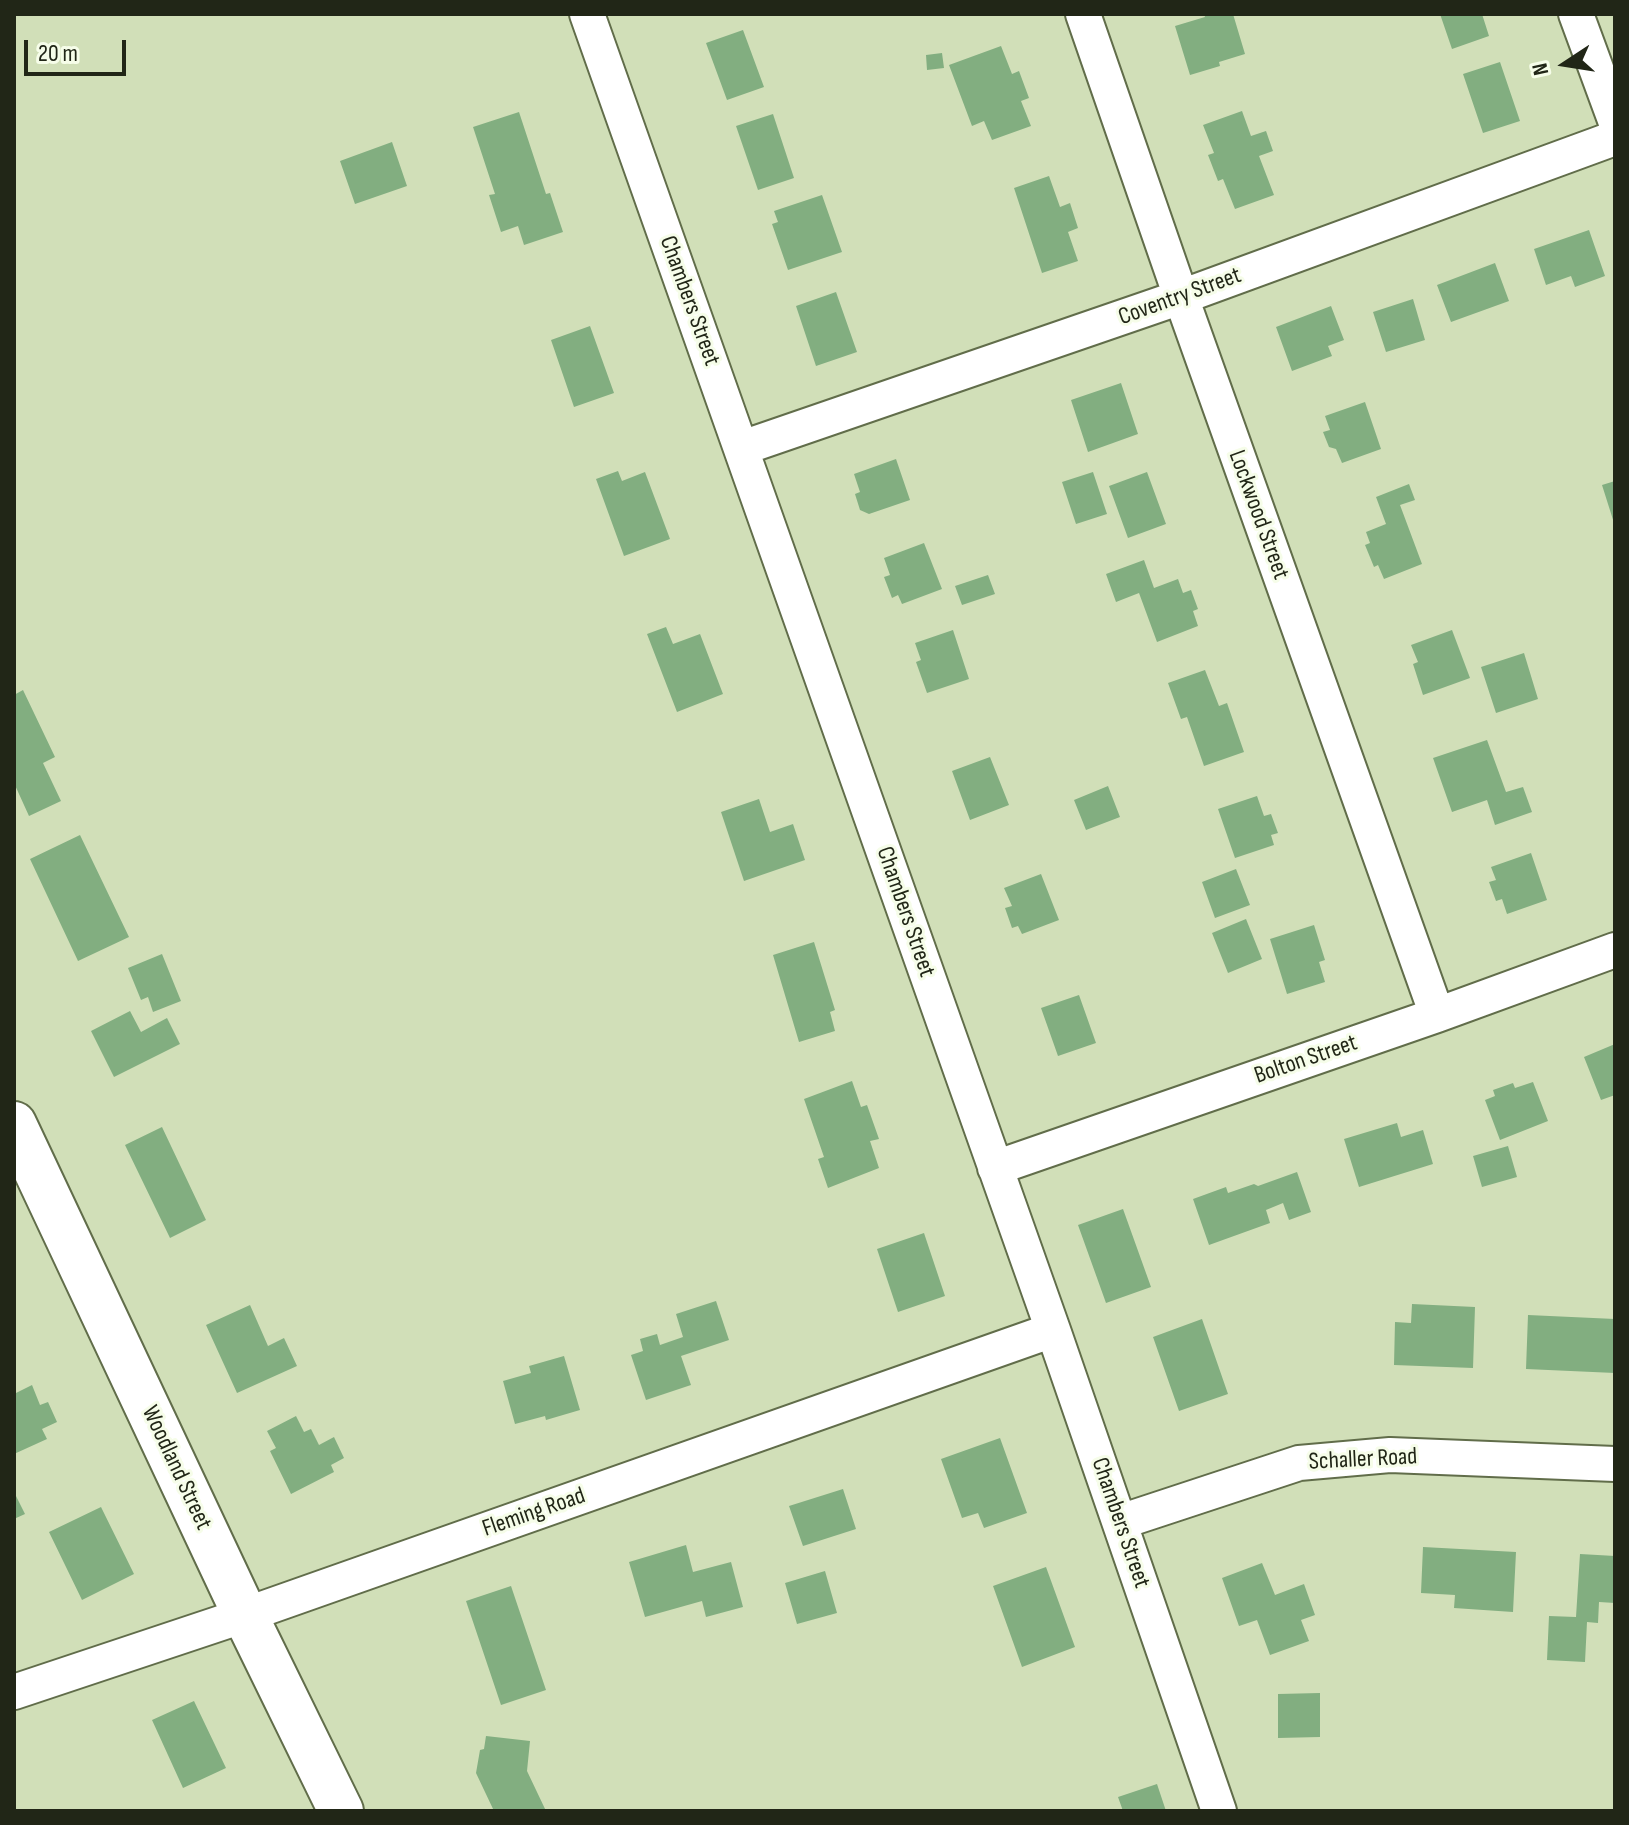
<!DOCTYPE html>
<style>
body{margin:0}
#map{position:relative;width:1629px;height:1825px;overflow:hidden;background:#d1dfb8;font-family:"Sofia Sans Condensed",sans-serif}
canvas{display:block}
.frame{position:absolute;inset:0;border:16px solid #212617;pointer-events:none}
.north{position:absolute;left:1525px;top:24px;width:80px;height:80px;-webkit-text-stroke:6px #f6fde9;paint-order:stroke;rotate:258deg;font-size:22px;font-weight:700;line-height:32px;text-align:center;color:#212617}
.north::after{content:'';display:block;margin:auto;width:28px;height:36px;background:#212617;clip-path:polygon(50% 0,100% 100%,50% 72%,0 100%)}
.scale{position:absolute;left:24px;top:40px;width:102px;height:36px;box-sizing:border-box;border:4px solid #212617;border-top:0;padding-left:10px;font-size:24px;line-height:28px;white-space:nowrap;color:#212617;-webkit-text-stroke:6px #f6fde9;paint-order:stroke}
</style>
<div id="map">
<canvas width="1629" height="1825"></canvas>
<div class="frame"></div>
<div class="north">N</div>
<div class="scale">20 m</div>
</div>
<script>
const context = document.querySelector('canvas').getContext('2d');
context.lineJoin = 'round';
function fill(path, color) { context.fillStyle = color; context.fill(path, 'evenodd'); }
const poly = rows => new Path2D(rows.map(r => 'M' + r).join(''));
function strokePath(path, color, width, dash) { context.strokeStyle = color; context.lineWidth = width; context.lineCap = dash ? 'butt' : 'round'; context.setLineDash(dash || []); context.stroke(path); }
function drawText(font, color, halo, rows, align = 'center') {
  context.font = font + ' "Sofia Sans Condensed",sans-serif'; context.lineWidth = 6; context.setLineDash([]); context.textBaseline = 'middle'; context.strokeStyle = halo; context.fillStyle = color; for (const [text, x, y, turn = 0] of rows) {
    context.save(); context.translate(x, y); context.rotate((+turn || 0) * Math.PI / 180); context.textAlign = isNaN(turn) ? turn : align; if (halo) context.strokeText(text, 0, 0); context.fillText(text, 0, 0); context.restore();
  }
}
const building = poly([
 [1204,14,1233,14,1245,54,1219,62,1220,66,1190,75,1175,26,1205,17],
 [1440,14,1482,14,1489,36,1452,49],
 [743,30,764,87,727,100,706,43],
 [1001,46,1012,74,1019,71,1029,98,1021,101,1031,126,992,140,984,121,972,126,949,65],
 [942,53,944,68,927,70,926,55],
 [1500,62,1520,121,1483,133,1463,74],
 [1242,111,1251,136,1266,131,1273,151,1259,156,1274,195,1235,209,1223,179,1218,181,1208,155,1214,153,1203,125],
 [519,112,546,194,550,193,563,232,524,245,518,226,501,232,489,195,495,194,473,127],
 [773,114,794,178,758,190,736,126],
 [392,142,407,186,355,204,340,161],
 [1049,176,1060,207,1070,203,1078,228,1068,232,1078,261,1042,273,1014,188],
 [822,195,842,252,788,270,772,224,778,222,774,211],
 [1589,230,1605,276,1575,287,1571,276,1546,285,1534,249],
 [1495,263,1509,301,1451,322,1437,285],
 [836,292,857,352,816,366,796,306],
 [1413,299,1425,340,1386,352,1373,312],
 [1331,306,1344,340,1328,346,1332,356,1292,371,1276,327],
 [590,326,614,393,574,407,551,340],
 [1121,383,1138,434,1088,452,1071,400],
 [1365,402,1381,449,1342,463,1336,449,1329,447,1323,432,1330,430,1325,416],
 [896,459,910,500,869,514,860,510,855,494,860,492,854,474],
 [618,471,622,481,645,472,670,539,624,556,596,479],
 [1093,472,1107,514,1076,524,1062,482],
 [1147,472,1166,524,1128,538,1109,486],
 [1615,481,1615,522,1614,523,1602,485],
 [1409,484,1415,500,1400,505,1422,564,1384,579,1378,565,1374,567,1365,545,1370,543,1366,532,1386,524,1376,497],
 [924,543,942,589,902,604,898,595,892,598,884,577,890,575,884,558],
 [1144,560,1154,588,1178,579,1183,593,1191,590,1198,609,1193,611,1198,626,1157,642,1139,593,1116,602,1106,574],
 [988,575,995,594,962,605,955,586],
 [666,627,673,644,700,634,723,694,677,712,647,634],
 [953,630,969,679,927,693,916,662,921,660,915,643],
 [1452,630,1470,678,1423,695,1413,664,1418,662,1411,645],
 [1524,653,1538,699,1496,713,1481,667],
 [1205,670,1219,706,1227,703,1244,752,1204,766,1187,717,1181,719,1168,683],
 [23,690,55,757,43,763,61,801,29,816,14,783,14,695],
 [1487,740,1506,792,1523,787,1532,812,1495,825,1487,800,1452,812,1433,758],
 [990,757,1009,805,970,820,952,771],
 [1108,786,1120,817,1086,830,1074,800],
 [1257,796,1264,816,1271,814,1278,833,1271,835,1274,845,1235,858,1218,809],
 [759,799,770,832,793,824,805,860,744,881,721,812],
 [80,835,129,937,78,961,30,859],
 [1531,853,1547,900,1507,914,1502,899,1496,901,1489,882,1496,880,1491,867],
 [1236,869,1250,905,1215,918,1202,882],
 [1041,874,1059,920,1022,934,1018,926,1012,928,1005,908,1012,906,1004,888],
 [1246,919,1262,959,1228,973,1212,933],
 [1314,925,1325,960,1319,962,1325,982,1287,994,1270,939],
 [814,942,835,1010,830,1012,835,1031,799,1042,773,955],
 [162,954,181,1001,153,1012,148,997,141,1000,128,968],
 [1079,995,1096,1043,1058,1056,1041,1008],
 [130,1011,141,1032,167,1018,180,1044,114,1077,91,1031],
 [1615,1044,1615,1095,1601,1100,1584,1057],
 [852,1081,861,1107,867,1105,879,1139,870,1141,879,1168,828,1188,818,1159,824,1157,804,1099],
 [1533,1082,1548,1121,1500,1140,1485,1100,1495,1096,1493,1090,1513,1083,1515,1088],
 [1397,1123,1401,1137,1423,1130,1433,1164,1359,1187,1344,1139],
 [162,1127,206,1220,170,1238,125,1145],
 [1508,1146,1517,1177,1482,1187,1473,1156],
 [1297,1172,1311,1212,1289,1220,1283,1203,1266,1210,1270,1223,1209,1245,1193,1199,1226,1187,1228,1193,1254,1184,1258,1186],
 [1123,1209,1151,1287,1106,1303,1078,1225],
 [924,1233,945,1296,898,1312,877,1249],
 [716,1301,729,1340,681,1356,691,1385,646,1400,631,1355,643,1351,640,1339,657,1334,660,1345,683,1337,676,1314],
 [1412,1304,1475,1307,1473,1368,1394,1365,1395,1322,1411,1323],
 [250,1305,268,1346,284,1338,297,1366,237,1393,206,1325],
 [1528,1315,1615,1319,1615,1373,1526,1369],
 [1202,1319,1228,1394,1179,1411,1153,1337],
 [564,1356,580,1410,546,1420,545,1416,515,1424,503,1381,531,1373,529,1366],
 [32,1385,40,1405,48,1402,57,1422,42,1429,47,1439,14,1454,14,1394],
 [296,1416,304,1432,311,1429,319,1445,334,1437,344,1458,331,1465,334,1472,291,1494,270,1451,276,1448,267,1431],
 [1000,1438,1027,1513,984,1528,978,1513,962,1518,941,1459],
 [843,1489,856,1529,803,1546,789,1506],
 [14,1492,25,1514,14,1519],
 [101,1507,134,1574,82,1600,49,1532],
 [686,1545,693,1572,731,1562,743,1607,706,1617,702,1601,645,1617,629,1562],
 [1423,1547,1516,1552,1513,1612,1454,1608,1455,1595,1421,1593],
 [1580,1554,1615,1556,1615,1603,1599,1602,1598,1623,1587,1622,1585,1662,1547,1660,1549,1616,1576,1617],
 [1262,1563,1275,1595,1304,1584,1315,1615,1301,1620,1309,1641,1270,1655,1257,1620,1239,1626,1222,1578],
 [1046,1567,1075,1647,1022,1667,993,1586],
 [825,1571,837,1613,797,1624,785,1583],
 [511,1586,546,1690,501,1705,466,1601],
 [1320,1693,1320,1737,1278,1738,1278,1694],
 [194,1701,226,1768,183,1788,152,1720],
 [486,1736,530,1741,527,1771,546,1811,494,1811,476,1773,480,1750,484,1749],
 [1157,1784,1166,1811,1123,1811,1118,1797]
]);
const minor = poly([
 [587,14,1053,1330,1219,1811],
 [1083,14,1181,297,1437,1015],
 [1576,14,1615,120],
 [742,448,1181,297,1615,138],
 [995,1168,1437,1015,1615,950],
 [1120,1522,1299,1463,1390,1455,1615,1464],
 [14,1692,245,1615,1053,1330]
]);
const tertiary = poly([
 [14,1124,245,1615,341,1811]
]);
const streetNames = [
 ["Coventry Street",1180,297,-20],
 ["Chambers Street",689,301,70],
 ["Lockwood Street",1258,515,70],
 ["Chambers Street",905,912,71],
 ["Bolton Street",1306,1060,-19],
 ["Schaller Road",1363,1460,-3],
 ["Woodland Street",176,1468,65],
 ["Fleming Road",534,1513,-19],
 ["Chambers Street",1120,1523,71]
];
fill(building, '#82ae80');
strokePath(minor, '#616d4a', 38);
strokePath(tertiary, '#616d4a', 48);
strokePath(minor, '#fff', 34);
strokePath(tertiary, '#fff', 44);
drawText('24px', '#212617', '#f6fde9', streetNames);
</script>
